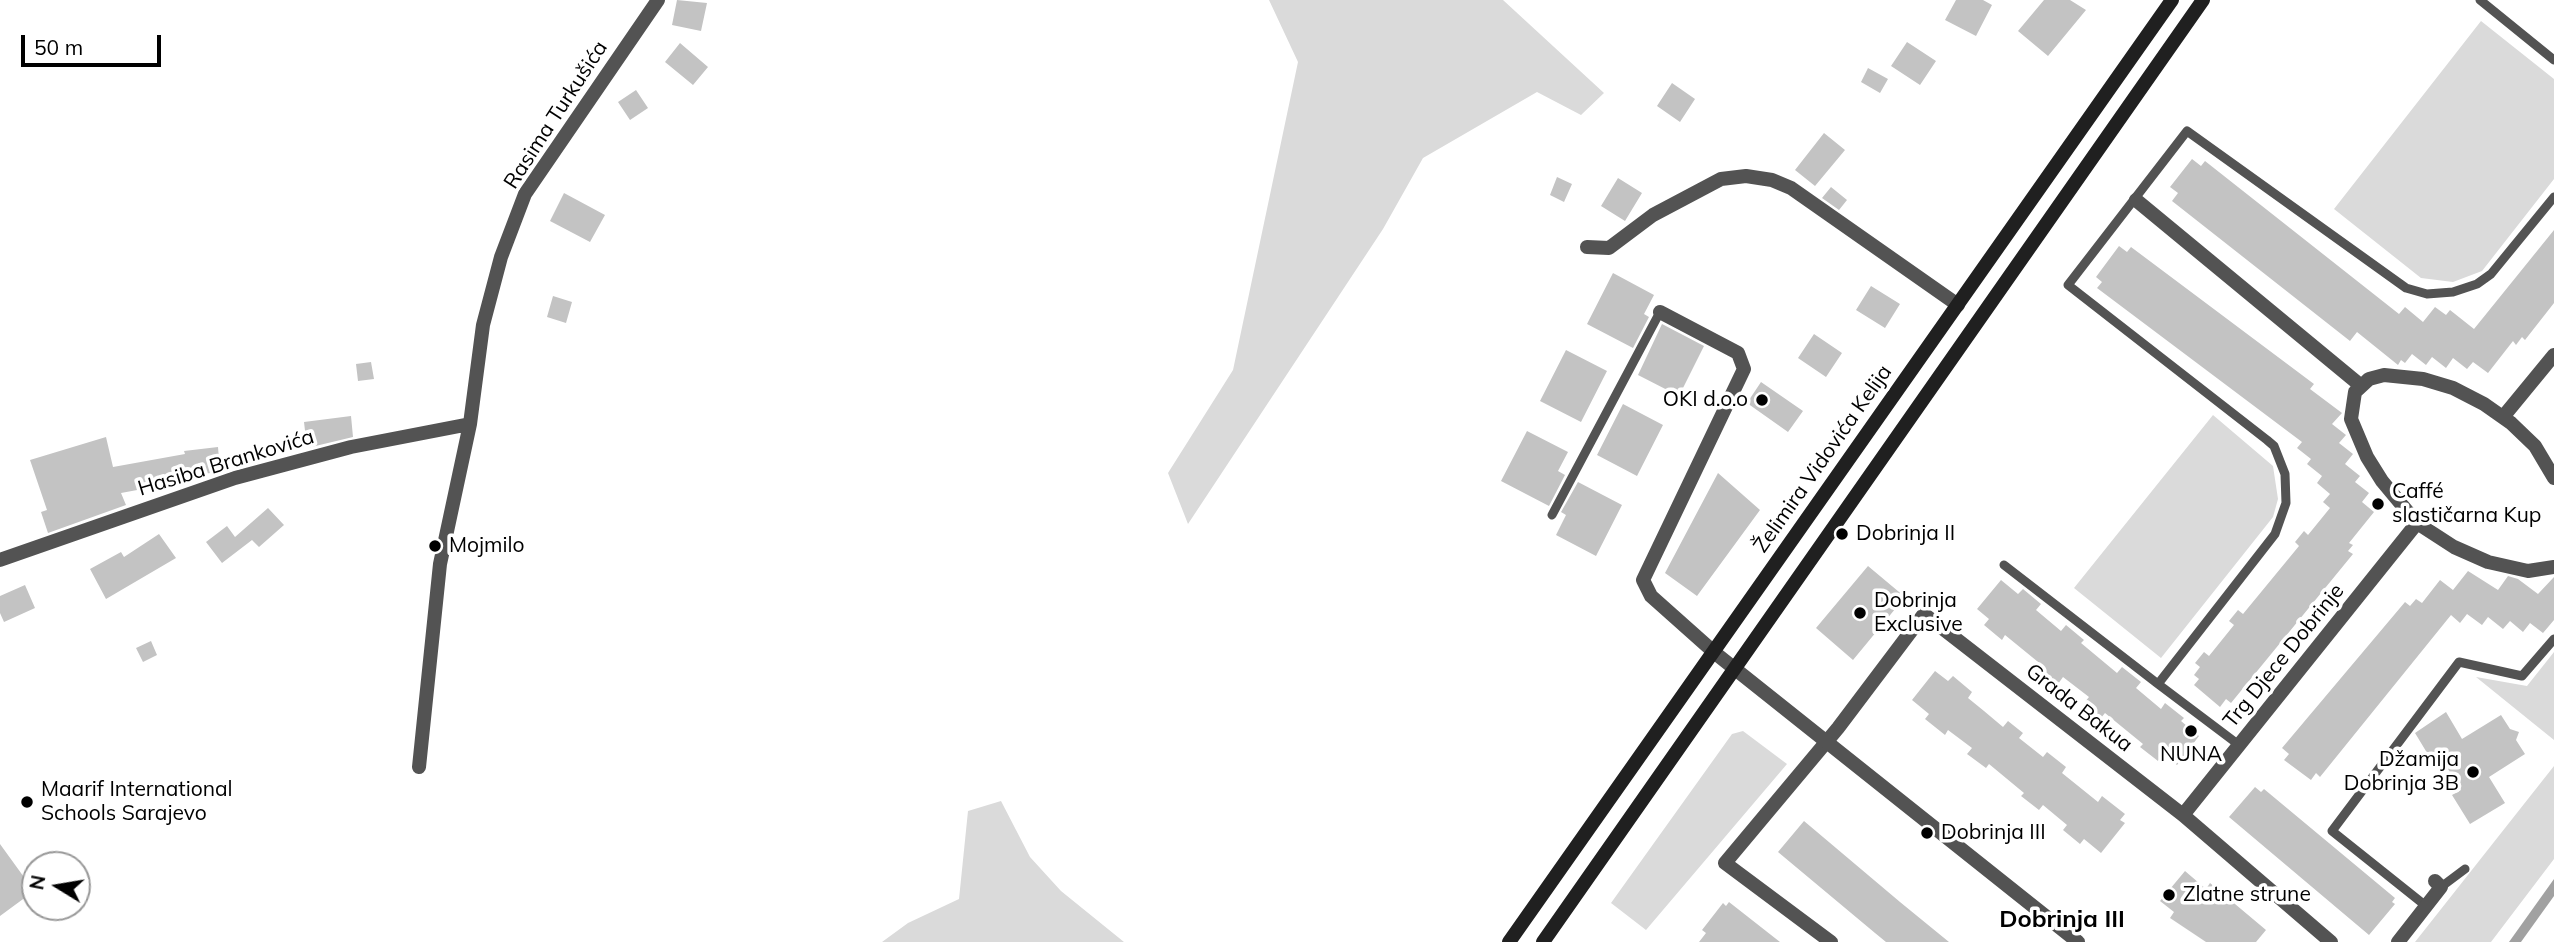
<!DOCTYPE html>
<meta charset="utf-8">
<style>
body{margin:0}
#map{position:relative;width:2554px;height:942px;overflow:hidden;background:#fff;font-family:Mulish,sans-serif}
canvas{display:block}
.north{position:absolute;left:21px;top:851px;width:70px;height:70px;box-sizing:border-box;background:#fff;border:2px solid #999;border-radius:50%;rotate:281deg;font-size:19px;font-weight:700;line-height:28px;text-align:center;color:#000}
.north::after{content:'';display:block;margin:auto;width:24px;height:32px;background:#000;clip-path:polygon(50% 0,100% 100%,50% 72%,0 100%)}
.scale{position:absolute;left:21px;top:35px;width:140px;height:32px;box-sizing:border-box;border:4px solid #000;border-top:0;padding-left:9px;font-size:21px;line-height:24px;white-space:nowrap;color:#000;-webkit-text-stroke:5px #fff;paint-order:stroke}
</style>
<div id="map">
<canvas width="2554" height="942"></canvas>
<div class="north">N</div>
<div class="scale">50 m</div>
</div>
<script>
const context = document.querySelector('canvas').getContext('2d');
context.lineJoin = 'round';
function fill(path, color) { context.fillStyle = color; context.fill(path, 'evenodd'); }
const poly = rows => new Path2D(rows.map(r => 'M' + r).join(''));
function strokePath(path, color, width, dash) { context.strokeStyle = color; context.lineWidth = width; context.lineCap = dash ? 'butt' : 'round'; context.setLineDash(dash || []); context.stroke(path); }
function drawText(font, color, halo, rows, align = 'center') {
  context.font = font + ' Mulish,sans-serif'; context.lineWidth = 7; context.setLineDash([]); context.textBaseline = 'middle'; context.strokeStyle = halo; context.fillStyle = color; for (const [text, x, y, turn = 0] of rows) {
    context.save(); context.translate(x, y); context.rotate((+turn || 0) * Math.PI / 180); context.textAlign = isNaN(turn) ? turn : align; if (halo) context.strokeText(text, 0, 0); context.fillText(text, 0, 0); context.restore();
  }
}
const green = poly([
 [1269,0,1503,0,1604,93,1581,115,1537,92,1423,158,1383,229,1188,524,1168,473,1233,370,1298,62],
 [2481,21,2554,79,2554,179,2482,271,2453,282,2421,278,2334,209],
 [2213,415,2273,466,2278,499,2273,517,2161,658,2074,588],
 [2554,652,2554,740,2476,677,2527,686],
 [1743,731,1787,764,1646,930,1611,903,1732,734],
 [2554,766,2554,859,2491,942,2415,942],
 [1001,801,1030,857,1061,891,1124,942,882,942,908,923,959,899,968,811]
]);
const water = poly([
 [2554,879,2554,896,2521,942,2509,942]
]);
const building = poly([
 [677,0,707,3,701,31,672,25],
 [1956,0,1983,0,1992,5,1976,36,1945,20],
 [2044,0,2070,0,2086,10,2048,56,2018,31],
 [1907,42,1936,61,1920,85,1891,66],
 [680,43,708,67,693,85,665,62],
 [1868,68,1888,79,1880,93,1861,82],
 [1672,83,1695,99,1680,122,1657,106],
 [636,90,648,108,630,120,618,102],
 [1824,133,1845,150,1815,186,1795,170],
 [2192,159,2201,166,2205,161,2399,314,2405,307,2423,322,2435,307,2446,315,2450,310,2474,329,2554,230,2554,303,2525,340,2522,337,2516,345,2513,341,2488,373,2473,362,2467,369,2453,358,2446,368,2432,357,2426,365,2412,354,2405,363,2401,360,2398,365,2357,332,2350,341,2172,201,2178,193,2170,187],
 [1557,177,1572,184,1564,202,1550,195],
 [1618,178,1642,193,1625,221,1601,206],
 [1831,187,1847,200,1839,210,1822,198],
 [564,193,605,215,590,242,550,221],
 [2119,246,2127,252,2131,247,2314,384,2310,389,2342,413,2332,424,2346,435,2339,443,2353,454,2345,464,2360,476,2355,482,2369,493,2362,502,2374,512,2349,543,2353,545,2348,551,2353,554,2231,703,2226,699,2220,707,2194,685,2199,679,2194,675,2200,667,2195,663,2204,652,2209,656,2234,625,2229,621,2238,610,2243,614,2299,546,2295,542,2304,531,2308,535,2330,508,2323,502,2330,494,2317,483,2322,476,2307,464,2311,459,2297,448,2302,442,2097,288,2102,282,2096,277],
 [1613,273,1654,295,1644,314,1649,317,1633,348,1587,324],
 [1871,286,1900,304,1885,328,1856,310],
 [553,296,572,302,566,323,547,317],
 [1662,324,1704,346,1679,396,1638,375],
 [1814,334,1842,353,1826,377,1798,358],
 [1566,350,1607,371,1581,422,1540,401],
 [371,362,374,379,358,381,356,364],
 [1761,382,1803,411,1788,432,1747,403],
 [1623,404,1663,425,1637,476,1597,455],
 [351,416,353,437,307,448,304,422],
 [1527,431,1568,452,1558,471,1565,475,1549,506,1501,481],
 [106,437,113,467,185,454,184,451,218,447,220,472,174,477,175,483,121,493,126,505,48,533,41,512,47,510,30,460],
 [1718,473,1760,510,1697,596,1665,573],
 [1578,482,1622,505,1596,556,1556,535,1566,515,1561,512],
 [268,508,284,525,259,547,252,540,222,563,206,542,227,526,235,537],
 [159,534,176,558,106,599,90,569,121,552,124,557],
 [1868,566,1905,597,1853,660,1816,628],
 [2468,571,2498,590,2508,576,2518,579,2538,594,2554,577,2554,620,2543,633,2530,623,2523,632,2510,621,2503,629,2488,617,2482,625,2467,614,2460,623,2451,615,2320,777,2316,773,2311,780,2284,760,2289,754,2282,748,2405,602,2410,606,2416,599,2422,603,2440,580,2453,590],
 [2001,580,2018,594,2023,589,2041,604,2036,610,2061,631,2066,625,2084,640,2081,643,2117,673,2122,667,2141,682,2136,688,2161,709,2165,703,2184,718,2181,721,2199,736,2177,765,2163,754,2158,761,2140,747,2143,744,2105,713,2101,718,2084,703,2089,697,2063,677,2058,684,2040,669,2043,666,2005,635,2002,640,1984,625,1989,619,1977,609],
 [25,585,35,608,4,622,0,613,0,596],
 [151,641,157,655,143,662,136,648],
 [1935,671,1948,681,1953,676,1972,692,1968,698,1984,711,2003,727,2008,721,2023,733,2019,738,2043,757,2047,752,2066,767,2062,773,2098,802,2102,796,2125,814,2120,820,2125,823,2101,853,2084,839,2080,844,2063,830,2067,825,2043,805,2039,810,2021,796,2024,793,1989,764,1986,768,1967,754,1972,748,1948,730,1945,735,1925,719,1929,714,1912,700],
 [2446,712,2462,739,2501,715,2510,729,2519,732,2516,740,2525,754,2489,777,2505,803,2470,824,2452,795,2461,790,2443,761,2435,766,2415,733],
 [2255,787,2261,792,2264,789,2395,898,2392,902,2395,904,2369,935,2229,817],
 [1804,821,1900,902,1949,942,1886,942,1875,933,1778,852],
 [0,844,34,891,0,916],
 [2185,871,2206,889,2210,883,2266,930,2256,942,2206,942,2170,918,2174,912,2160,901],
 [1729,902,1780,942,1699,942,1706,933,1702,930,1723,903,1726,906]
]);
const service = poly([
 [2480,0,2554,60],
 [1552,515,1660,312],
 [2004,565,2158,684],
 [2239,745,2158,684,2275,534,2286,503,2285,474,2274,446,2267,440,2068,285,2187,131,2406,288,2427,294,2453,292,2477,284,2491,274,2554,197],
 [2441,887,2465,869],
 [2426,906,2332,831,2459,662,2522,676,2554,639]
]);
const minor = poly([
 [2136,200,2360,385],
 [1587,247,1609,248,1653,215,1721,179,1746,176,1772,180,1791,188,1958,305],
 [1660,312,1738,353,1744,369,1643,580,1651,596,1715,653],
 [2503,417,2554,355],
 [2554,478,2535,446,2511,423,2484,404,2453,388,2423,379,2384,375,2369,379,2355,392,2351,419,2367,457,2382,481,2417,523,2454,547,2488,562,2528,571,2554,567],
 [0,560,235,478,351,447,470,424],
 [419,767,440,564,470,424,483,325,501,257,525,194,658,0],
 [2183,815,2417,523],
 [1831,942,1725,863,1838,728,1924,614,2183,815,2331,942],
 [2398,942,2441,887,2435,881]
]);
const tertiary = poly([
 [1715,653,2078,942]
]);
const secondary = poly([
 [1509,942,2172,0],
 [1543,942,2203,0]
]);
const markers = [
 [1762,400,7,"#000"],
 [2378,504,7,"#000"],
 [1842,534,7,"#000"],
 [435,546,7,"#000"],
 [1860,613,7,"#000"],
 [2191,731,7,"#000"],
 [2473,772,7,"#000"],
 [27,802,7,"#000"],
 [1927,833,7,"#000"],
 [2169,895,7,"#000"]
];
const streetNames = [
 ["Rasima Turkušića",556,115,-57],
 ["Želimira Vidovića Kelija",1823,459,-55],
 ["Hasiba Brankovića",226,463,-17],
 ["Trg Djece Dobrinje",2284,656,-51],
 ["Grada Bakua",2079,708,38]
];
const poiNames = [
 ["OKI d.o.o",1748,400,"right"],
 ["Caffé",2392,492],
 ["slastičarna Kup",2392,516],
 ["Dobrinja II",1856,534],
 ["Mojmilo",449,546],
 ["Dobrinja",1874,601],
 ["Exclusive",1874,625],
 ["NUNA",2191,755,"center"],
 ["Džamija",2459,760,"right"],
 ["Dobrinja 3B",2459,784,"right"],
 ["Maarif International",41,790],
 ["Schools Sarajevo",41,814],
 ["Dobrinja III",1941,833],
 ["Zlatne strune",2183,895]
];
const quarterNames = [
 ["Dobrinja III",2062,920]
];
fill(green, '#dadada');
fill(water, '#a1a1a1');
fill(building, '#c3c3c3');
strokePath(service, '#535353', 9);
strokePath(minor, '#535353', 14);
strokePath(tertiary, '#535353', 14);
strokePath(secondary, '#202020', 14);
for (const [x, y, r, color] of markers) { const dot = new Path2D(); dot.arc(x, y, r, 0, 2 * Math.PI); context.fillStyle = color; context.fill(dot); strokePath(dot, '#fff', 2.5); }
drawText('21px', '#000', '#fff', streetNames);
drawText('21px', '#000', '#fff', poiNames, 'left');
drawText('bold 24px', '#000', '#fff', quarterNames);
</script>
